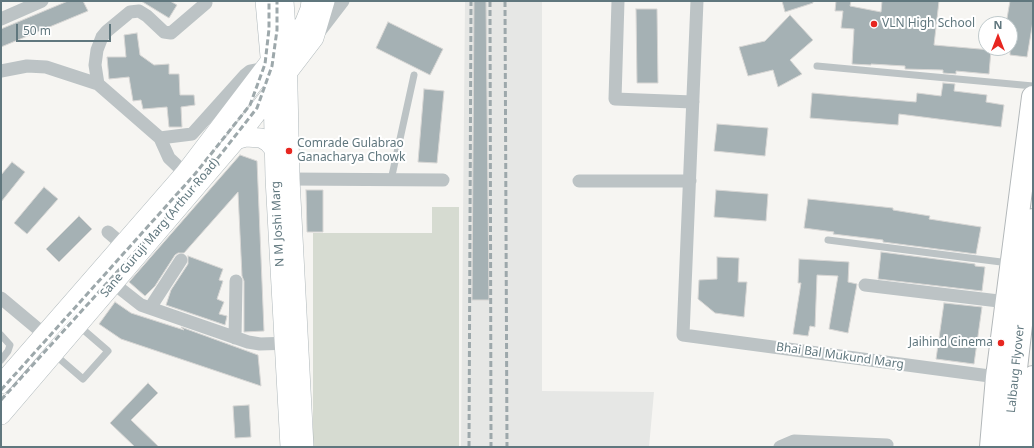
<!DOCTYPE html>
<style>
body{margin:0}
#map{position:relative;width:1034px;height:448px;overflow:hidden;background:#f6f5f2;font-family:"Noto Sans",sans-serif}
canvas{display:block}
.frame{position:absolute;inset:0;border:2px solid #60777e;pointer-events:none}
.north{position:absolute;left:978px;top:16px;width:40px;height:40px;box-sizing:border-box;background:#fff;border:1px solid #bfc9cb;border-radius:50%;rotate:0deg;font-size:11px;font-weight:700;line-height:16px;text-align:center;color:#60777e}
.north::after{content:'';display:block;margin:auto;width:14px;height:18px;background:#e72620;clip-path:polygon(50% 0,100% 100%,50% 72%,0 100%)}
.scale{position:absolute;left:16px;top:24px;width:95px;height:18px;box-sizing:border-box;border:2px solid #60777e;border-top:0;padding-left:5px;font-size:12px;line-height:14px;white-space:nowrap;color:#60777e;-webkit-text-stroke:3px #fff;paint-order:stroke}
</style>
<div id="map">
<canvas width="1034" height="448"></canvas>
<div class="frame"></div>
<div class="north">N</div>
<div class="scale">50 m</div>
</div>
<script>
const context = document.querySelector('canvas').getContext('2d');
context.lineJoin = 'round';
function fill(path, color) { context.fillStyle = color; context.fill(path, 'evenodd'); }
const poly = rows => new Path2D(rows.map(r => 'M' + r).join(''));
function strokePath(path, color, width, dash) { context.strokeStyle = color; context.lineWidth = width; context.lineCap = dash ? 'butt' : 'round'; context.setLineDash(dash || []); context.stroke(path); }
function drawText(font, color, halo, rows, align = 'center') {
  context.font = font + ' "Noto Sans",sans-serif'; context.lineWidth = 4; context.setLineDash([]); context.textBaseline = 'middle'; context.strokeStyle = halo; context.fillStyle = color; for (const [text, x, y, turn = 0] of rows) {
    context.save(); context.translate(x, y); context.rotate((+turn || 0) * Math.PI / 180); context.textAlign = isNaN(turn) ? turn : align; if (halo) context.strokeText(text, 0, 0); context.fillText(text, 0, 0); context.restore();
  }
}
const built = poly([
 [465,1,542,1,542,391,654,392,649,447,461,447]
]);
const green = poly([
 [432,207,459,207,459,447,313,447,313,233,432,233]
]);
const building = poly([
 [68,1,83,1,88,11,1,47,1,29,68,1],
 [141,1,170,1,177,5,169,18,141,1],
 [474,1,486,1,489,300,472,300,474,1],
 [782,1,813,1,813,3,785,12,782,1],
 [836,1,851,1,850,6,881,12,882,1,939,1,934,45,991,50,989,74,956,71,956,74,943,73,943,70,905,69,905,66,871,64,871,65,852,64,854,29,841,28,843,11,835,11,836,1],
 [1010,1,1033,1,1033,21,1027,57,1010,55,1010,24,1006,24,1010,1],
 [636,9,657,9,658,83,637,83,636,9],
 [790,15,813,40,790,60,802,74,778,87,773,70,748,76,739,47,765,41,790,15],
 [388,22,443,49,430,75,376,48,388,22],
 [137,33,140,55,154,65,169,64,169,74,179,74,180,95,194,95,195,105,181,107,182,127,169,127,167,107,143,109,141,100,133,101,129,77,109,79,107,57,126,57,124,35,137,33],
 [943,83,955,84,954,91,987,95,986,102,1004,105,1001,127,899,114,898,125,810,118,812,93,916,102,917,93,941,96,943,83],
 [424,89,444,91,437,163,418,162,424,89],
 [717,124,768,128,765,156,714,151,717,124],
 [240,155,257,161,264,331,244,332,244,281,242,276,238,192,184,253,178,253,175,255,155,286,145,296,129,282,240,155],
 [12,162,25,172,1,202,1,175,12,162],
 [44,187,58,199,27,234,14,223,44,187],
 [306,190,323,190,323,232,307,232,306,190],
 [716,190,768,194,766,221,714,217,716,190],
 [808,199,893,208,893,210,930,216,929,219,981,227,976,254,883,242,883,240,833,234,834,232,804,228,808,199],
 [79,216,92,229,59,262,46,249,79,216],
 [881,252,975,264,975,266,985,267,982,291,878,279,881,252],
 [188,256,223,269,219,280,223,281,217,299,224,302,219,314,227,316,225,325,166,305,171,290,188,264,188,256],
 [717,257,739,258,738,282,747,282,744,317,715,313,698,299,699,280,717,279,717,257],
 [799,259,849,262,848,282,857,284,848,333,829,329,838,276,817,275,815,327,810,326,808,336,793,334,801,283,798,283,799,259],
 [115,302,131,313,184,330,181,327,258,355,261,386,121,339,99,324,115,302],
 [944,303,982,307,974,364,936,359,944,303],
 [148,383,158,393,131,420,159,447,135,447,110,423,148,383],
 [249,405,251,437,235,438,233,406,249,405]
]);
const lane = poly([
 [817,66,1033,86],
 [391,180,414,75],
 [828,240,1009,263],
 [1,335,10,345,8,351,1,360],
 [54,354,83,379,108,351,79,326]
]);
const street = poly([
 [618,1,615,99,693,102],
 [697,1,683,335,997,377],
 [1,19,42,1],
 [320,31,343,1],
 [1,71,27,66,46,67,98,84,160,138,169,158,185,173],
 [98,84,95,65,97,50,102,37,107,31,130,12,139,11,147,16,164,32,171,33,206,3],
 [160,138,192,134,245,75,250,71,265,68],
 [290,179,443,180],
 [579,181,690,181],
 [108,232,129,250],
 [113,283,141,305,248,342,260,344,292,343],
 [865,285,1007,302],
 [1,298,44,334],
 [150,308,181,260],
 [235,338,236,281],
 [780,447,794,441,887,445]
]);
const secondary = poly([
 [265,1,273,90,275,178,290,447],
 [284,1,287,44,290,179,304,447],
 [236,140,246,137,261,138,268,142,274,149,281,149],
 [1,384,185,173,271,60,287,44,304,24,310,9,311,1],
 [1,415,236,140,314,38,325,1]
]);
const highway = poly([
 [991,447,997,377,1033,97],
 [1007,447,1033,220],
 [1025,447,1033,377]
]);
const rail = poly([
 [490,1,491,447],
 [505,1,507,447],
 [1,390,195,174,250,105,265,64,269,29,269,1],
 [1,400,203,177,257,108,272,66,277,30,277,1],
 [469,447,471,1]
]);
const markers = [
 [874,24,4,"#e72620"],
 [289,151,4,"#e72620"],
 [1001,343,4,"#e72620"]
];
const poiNames = [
 ["VLN High School",882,24],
 ["Comrade Gulabrao",297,144],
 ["Ganacharya Chowk",297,158],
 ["Jaihind Cinema",993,343,"right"]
];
const streetNames = [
 ["N M Joshi Marg",278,224,-93],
 ["Sane Guruji Marg (Arthur Road)",160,228,-50],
 ["Bhai Bal Mukund Marg",840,356,8],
 ["Lalbaug Flyover",1016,369,-84]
];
fill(built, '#e6e7e5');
fill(green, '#d6dbd1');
fill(building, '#a5b1b4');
strokePath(building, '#d7d6d4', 1);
strokePath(secondary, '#aeb7ba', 20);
strokePath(highway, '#b2b7b9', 24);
strokePath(lane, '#bcc3c5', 7);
strokePath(street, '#bcc3c5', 13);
strokePath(secondary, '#fff', 19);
strokePath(highway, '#fff', 22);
strokePath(rail, '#9da8ab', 3, [6, 3]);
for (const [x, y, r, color] of markers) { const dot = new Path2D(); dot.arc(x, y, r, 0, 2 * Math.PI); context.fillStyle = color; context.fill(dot); strokePath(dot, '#fff', 1.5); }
drawText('12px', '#60777e', '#fff', poiNames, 'left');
drawText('12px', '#60777e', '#fff', streetNames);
</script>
